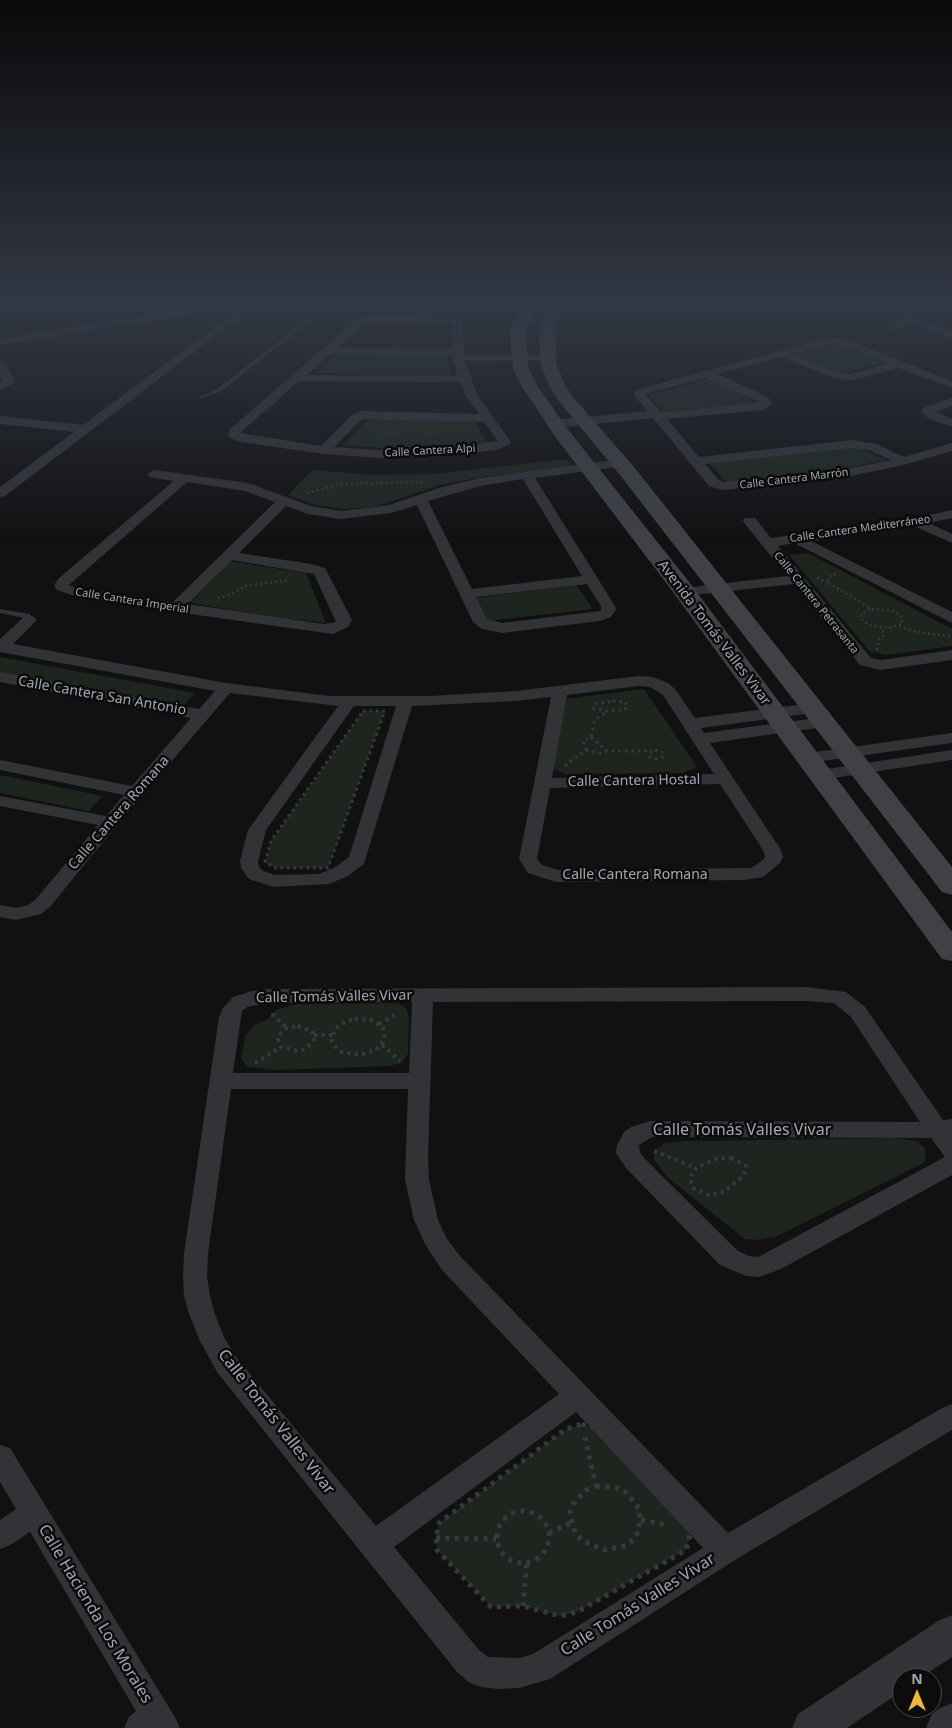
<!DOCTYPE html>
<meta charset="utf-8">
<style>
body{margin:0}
#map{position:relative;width:952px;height:1728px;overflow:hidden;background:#111112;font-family:"Noto Sans",sans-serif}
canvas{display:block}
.north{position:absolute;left:892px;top:1668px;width:50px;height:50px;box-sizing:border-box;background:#0c0c0d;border:1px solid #484a4f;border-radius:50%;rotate:0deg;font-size:14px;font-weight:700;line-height:20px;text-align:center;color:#a3a7b2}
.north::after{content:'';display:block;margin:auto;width:18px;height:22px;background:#e9b933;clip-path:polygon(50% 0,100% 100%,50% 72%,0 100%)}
</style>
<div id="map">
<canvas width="952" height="1728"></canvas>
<div class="north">N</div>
</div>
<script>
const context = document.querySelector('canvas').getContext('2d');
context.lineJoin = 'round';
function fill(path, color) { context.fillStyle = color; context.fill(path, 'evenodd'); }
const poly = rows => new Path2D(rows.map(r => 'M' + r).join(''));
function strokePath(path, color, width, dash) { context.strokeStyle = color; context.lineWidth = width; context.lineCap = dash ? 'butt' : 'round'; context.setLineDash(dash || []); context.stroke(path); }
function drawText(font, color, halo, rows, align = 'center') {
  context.font = font + ' "Noto Sans",sans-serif'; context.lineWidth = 5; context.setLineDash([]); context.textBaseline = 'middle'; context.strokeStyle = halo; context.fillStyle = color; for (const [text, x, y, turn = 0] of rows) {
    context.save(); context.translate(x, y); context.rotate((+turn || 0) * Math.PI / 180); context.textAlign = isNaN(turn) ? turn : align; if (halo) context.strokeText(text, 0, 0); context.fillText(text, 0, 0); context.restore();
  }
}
const green = poly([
 [833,342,885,362,843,374,793,354],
 [338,353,447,355,451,376,317,373],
 [707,379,754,399,749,404,664,412,647,395],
 [370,418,473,420,487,442,434,447,383,448,343,445],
 [858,447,886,460,833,471,727,483,708,462],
 [567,459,573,467,482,477,440,485,373,507,343,509,314,505,288,495,312,470,373,475,432,474],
 [808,553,952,629,952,646,887,655,870,652,789,555],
 [230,561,306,573,326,623,269,616,191,603],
 [576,585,593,609,487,621,474,598],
 [0,657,195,693,182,707,0,673],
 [644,689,697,767,683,773,565,774,551,767,565,699],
 [363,711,385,711,328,868,275,868,265,862,271,841],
 [0,775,103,796,89,811,0,793],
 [398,1003,406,1008,409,1018,408,1054,402,1063,389,1066,274,1070,248,1067,241,1059,245,1037,253,1026,268,1019,276,1010,296,1004],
 [895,1138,917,1141,925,1148,925,1162,775,1237,758,1240,745,1239,668,1178,654,1160,654,1151,665,1143,686,1141],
 [582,1424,597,1429,692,1529,686,1550,577,1612,560,1616,523,1606,491,1607,437,1550,436,1538,439,1523,566,1429]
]);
const stream = poly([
 [0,311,38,302]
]);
const pathFar4 = poly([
 [390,434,406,438],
 [420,437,435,433,434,431],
 [376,438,398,432]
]);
const pathFar3 = poly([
 [307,493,340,484,425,482],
 [836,574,828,577,828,583,872,609],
 [817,578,828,583],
 [218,598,232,594,245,586,289,580],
 [872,609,893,611,902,617,902,624,888,628,869,625,861,619,861,616,867,610,872,609],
 [899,626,913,631,952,637],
 [877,650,879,640,884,635,882,628]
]);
const pathFar2 = poly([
 [613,701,625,702,628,706,624,710,607,711,593,708,595,704,613,701],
 [363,711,385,711,328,868,275,868,265,862,271,841,363,711],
 [591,737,607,751,650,751],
 [586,750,599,753,606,751],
 [655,750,664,753,663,757,657,759,650,757,649,753,655,750],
 [565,766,586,750,583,741,591,737,595,720,607,711]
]);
const pathFar1 = poly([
 [272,1014,287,1028],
 [355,1019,372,1020,383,1028,385,1039,376,1050,359,1055,342,1052,336,1047,332,1041,335,1029,347,1021,355,1019],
 [379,1024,398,1013],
 [298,1026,312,1031,314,1039,312,1043,303,1050,297,1051,281,1047,278,1039,279,1035,287,1028,298,1026],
 [314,1035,332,1035],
 [382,1045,400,1061],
 [255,1063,281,1047],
 [654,1151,696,1168],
 [731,1158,746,1166,743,1176,724,1192,708,1195,693,1188,690,1178,696,1168,715,1159,731,1158]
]);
const path = poly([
 [582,1424,597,1429,685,1514,692,1529,686,1550,577,1612,560,1616,523,1606,491,1607,437,1550,436,1538,439,1523,566,1429,582,1424],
 [585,1437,596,1486],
 [596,1486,617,1488,627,1493,640,1510,639,1530,634,1539,626,1546,604,1550,583,1541,575,1533,570,1513,573,1504,586,1490,596,1486],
 '497 1537a26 26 0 1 1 52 0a26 26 0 1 1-52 0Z',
 [641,1520,668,1525],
 [549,1533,571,1523],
 [436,1538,496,1539],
 [523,1606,527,1561]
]);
const service = poly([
 [329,302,335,302,220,392,200,398,200,396,216,390,329,302],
 [0,609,30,614,33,620,29,622,26,622,24,618,0,613,0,609]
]);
const minor = poly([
 [227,302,260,302,5,496,0,497,0,487,74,432,0,424,0,416,83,425,243,306,0,345,0,339,227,302],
 [919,302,931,302,914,317,952,331,952,338,908,322,898,330,890,330,889,328,890,326,919,302],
 [365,315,462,318,464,355,552,355,554,357,548,360,465,361,478,396,511,442,509,445,496,450,440,456,379,458,324,454,241,442,230,438,228,435,230,429,361,316,365,315],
 [368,321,453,323,453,349,337,348,368,321],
 [330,354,452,355,457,376,307,375,330,354],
 [299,381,460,382,466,396,479,414,362,411,354,413,321,446,240,433,299,381],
 [362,419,484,422,498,441,440,448,379,450,334,447,362,419],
 [832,337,845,339,952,381,952,388,898,368,853,380,836,379,782,357,717,374,768,397,772,403,764,410,667,419,699,457,852,440,876,444,904,457,952,443,952,451,903,465,837,479,722,490,709,486,653,418,555,428,549,424,555,420,647,411,633,394,638,389,832,337],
 [832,343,839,344,888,363,852,374,843,374,793,354,832,343],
 [705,378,760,402,669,412,660,411,645,394,705,378],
 [852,448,869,450,891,460,837,471,723,482,719,480,705,464,852,448],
 [0,361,6,364,15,382,0,390,0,382,3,381,0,375,0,361],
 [952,398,952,406,936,412,952,419,952,427,928,418,921,411,923,408,952,398],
 [621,459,625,460,627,463,625,466,535,478,615,606,616,610,611,617,600,621,502,633,482,629,473,622,417,505,391,513,341,519,308,514,286,506,239,553,311,564,325,568,352,620,348,627,333,634,176,612,75,596,57,590,54,585,59,578,174,481,149,477,148,474,154,470,248,483,311,506,341,511,389,505,439,488,480,478,621,459],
 [523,479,582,576,472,589,428,501,480,486,523,479],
 [187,482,245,491,275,502,173,602,78,588,69,585,187,482],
 [232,560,314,574,336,622,324,624,188,604,232,560],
 [587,584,601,606,601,611,502,623,487,619,476,597,587,584],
 [952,510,952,518,929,523,952,534,952,543,914,526,811,541,952,612,952,623,794,543,778,546,871,658,881,660,952,650,952,660,881,670,860,665,794,584,684,596,679,595,677,592,679,589,684,588,787,576,745,524,743,521,745,518,755,518,771,538,916,518,952,510],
 [29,615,34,617,37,620,13,644,226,683,329,696,431,696,516,691,639,676,653,677,668,683,675,689,695,718,813,703,819,705,821,708,819,711,813,713,701,728,704,733,824,717,830,718,832,722,830,726,824,727,710,743,781,850,783,857,780,863,763,877,744,880,556,882,528,873,519,859,551,697,516,701,412,706,364,864,348,876,329,884,274,887,249,879,241,868,240,861,248,830,338,706,230,693,116,826,50,907,41,914,16,920,0,917,0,905,16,908,28,905,36,899,98,825,0,806,0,796,106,816,124,795,0,770,0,760,132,786,191,718,0,682,0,672,199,709,215,691,0,652,0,639,24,617,29,615],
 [639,686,650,687,663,695,714,774,552,778,567,695,639,686],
 [354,706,396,706,349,857,334,868,319,874,275,875,263,871,259,867,258,861,266,830,354,706],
 [720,784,763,850,765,857,763,860,751,868,558,870,542,865,537,859,550,788,720,784],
 [952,733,952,743,808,763,802,762,799,758,802,754,808,753,952,733],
 [952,750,952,760,820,780,814,779,811,775,814,771,820,770,952,750],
 [807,987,846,992,865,1007,943,1120,952,1119,952,1175,781,1269,759,1277,746,1276,720,1265,626,1168,616,1153,617,1145,624,1132,631,1127,651,1121,920,1122,851,1017,834,1003,807,1001,433,1002,428,1157,429,1180,438,1220,447,1239,460,1256,728,1533,942,1408,952,1404,952,1430,735,1560,550,1679,519,1688,497,1689,481,1687,470,1683,457,1672,217,1372,200,1341,189,1314,184,1296,183,1276,184,1253,219,1017,223,1008,233,997,252,991,270,989,807,987],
 [412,1002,409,1073,233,1073,241,1017,242,1011,247,1007,270,1003,412,1002],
 [231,1089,408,1089,405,1180,414,1220,425,1244,442,1270,559,1394,376,1526,235,1356,224,1337,215,1314,210,1296,207,1276,208,1253,231,1089],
 [652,1137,931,1138,945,1157,758,1257,749,1256,738,1251,642,1156,640,1152,639,1145,652,1137],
 [576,1412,703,1548,533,1654,519,1658,488,1657,479,1650,394,1547,576,1412],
 [0,1445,10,1448,175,1717,180,1728,124,1728,129,1717,136,1711,30,1532,10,1545,0,1549,0,1520,16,1509,0,1482,0,1445]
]);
const tertiary = poly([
 [952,1615,952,1657,920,1678,902,1678,902,1691,847,1728,792,1728,798,1714,938,1621,952,1615],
 [952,1703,952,1728,926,1728,932,1714,938,1709,952,1703]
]);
const secondary = poly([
 [525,302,540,302,528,326,526,334,529,370,539,388,566,427,686,578,952,932,952,961,942,959,670,588,554,435,523,388,513,370,510,334,512,326,525,302],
 [550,302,565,302,557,318,555,328,556,363,565,385,573,397,634,467,952,867,952,895,942,892,620,475,558,400,549,385,540,363,539,328,541,318,550,302]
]);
const wall = poly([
 [451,302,471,302,470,304,451,304],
 [479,302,513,302,513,305,479,304]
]);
const farStreetnames = [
 ["Calle Cantera Alpi",430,451,-3],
 ["Calle Cantera Marrón",794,479,-7],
 ["Calle Cantera Mediterráneo",860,529,-8],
 ["Calle Cantera Imperial",132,601,9],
 ["Calle Cantera Petrasanta",816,603,51]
];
const streetNames = [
 ["Avenida Tomás Valles Vivar",714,633,53],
 ["Calle Cantera San Antonio",102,696,10],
 ["Calle Cantera Hostal",634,781,-1],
 ["Calle Cantera Romana",119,813,-49],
 ["Calle Cantera Romana",635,875],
 ["Calle Tomás Valles Vivar",334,997,-1]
];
const nearStreetnames = [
 ["Calle Tomás Valles Vivar",742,1130],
 ["Calle Tomás Valles Vivar",276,1422,52],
 ["Calle Tomás Valles Vivar",638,1605,-32],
 ["Calle Hacienda Los Morales",95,1614,59]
];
fill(green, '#1e251f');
strokePath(stream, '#2b323a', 4);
strokePath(pathFar4, '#38393e', 2, [1, 2.5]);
strokePath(pathFar3, '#38393e', 2.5, [2, 3]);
strokePath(pathFar2, '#38393e', 3, [2.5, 4]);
strokePath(pathFar1, '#38393e', 4, [3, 4.5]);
strokePath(path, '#38393e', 5, [4, 5.5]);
fill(service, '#323337');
fill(minor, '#323337');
fill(tertiary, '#323337');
fill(secondary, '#404147');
fill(wall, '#47484d');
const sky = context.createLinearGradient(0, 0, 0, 544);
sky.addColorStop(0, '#09090a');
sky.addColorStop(0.56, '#323844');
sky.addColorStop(1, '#32384400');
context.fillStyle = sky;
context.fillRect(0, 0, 952, 544);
drawText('11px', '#a3a7b2', '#0c0c0d', farStreetnames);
drawText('14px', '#a3a7b2', '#0c0c0d', streetNames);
drawText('16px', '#a3a7b2', '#0c0c0d', nearStreetnames);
</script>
